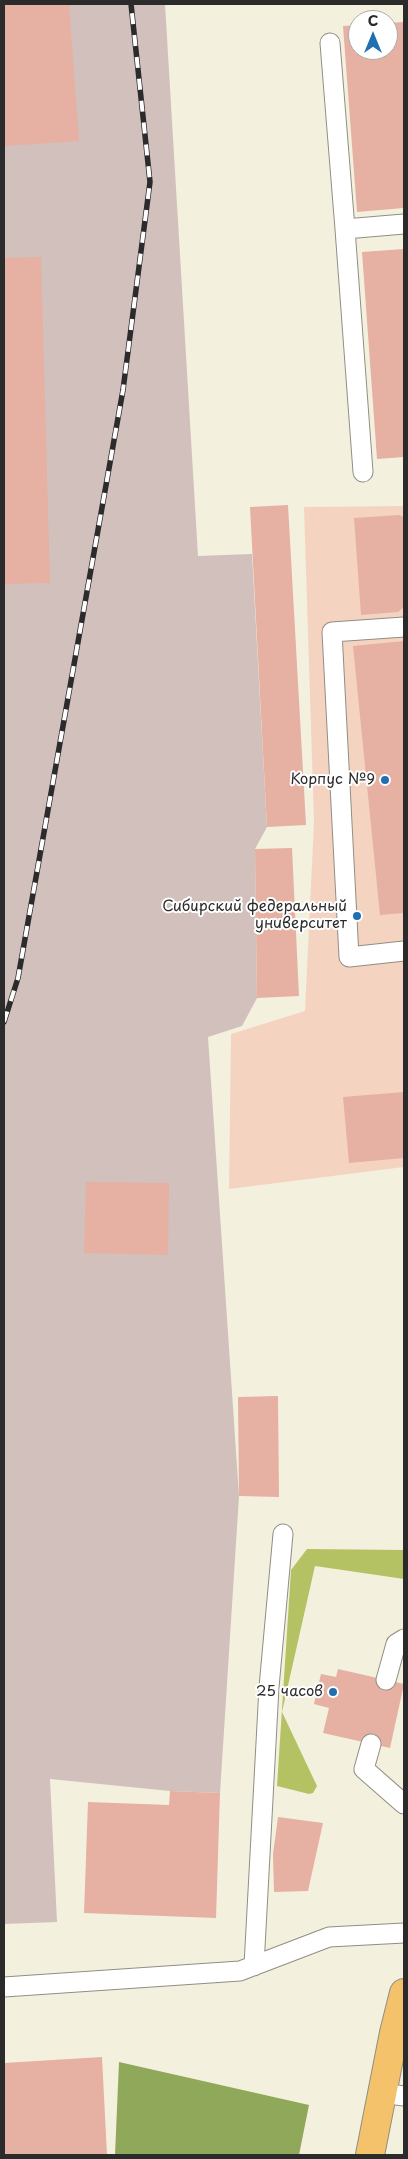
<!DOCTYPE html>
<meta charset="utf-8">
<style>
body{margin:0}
#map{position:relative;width:408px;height:2159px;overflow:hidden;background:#f4f0de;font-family:"Playpen Sans",sans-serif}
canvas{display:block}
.frame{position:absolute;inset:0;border:5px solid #2b2b2b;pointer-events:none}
.north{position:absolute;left:348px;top:10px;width:50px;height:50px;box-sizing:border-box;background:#fff;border:1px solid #aaa;border-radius:50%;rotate:0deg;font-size:14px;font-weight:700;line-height:20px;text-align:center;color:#2b2b2b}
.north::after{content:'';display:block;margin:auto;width:18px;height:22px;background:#1f6fb2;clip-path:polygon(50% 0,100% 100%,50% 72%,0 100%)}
</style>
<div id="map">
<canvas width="408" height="2159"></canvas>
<div class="frame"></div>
<div class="north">С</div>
</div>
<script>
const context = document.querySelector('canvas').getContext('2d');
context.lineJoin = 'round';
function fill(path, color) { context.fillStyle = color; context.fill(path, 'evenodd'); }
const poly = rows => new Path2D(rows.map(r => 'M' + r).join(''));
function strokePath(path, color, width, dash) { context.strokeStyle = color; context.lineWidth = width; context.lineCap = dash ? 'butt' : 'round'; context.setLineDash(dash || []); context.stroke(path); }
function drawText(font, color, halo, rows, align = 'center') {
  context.font = font + ' "Playpen Sans",sans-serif'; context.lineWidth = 4; context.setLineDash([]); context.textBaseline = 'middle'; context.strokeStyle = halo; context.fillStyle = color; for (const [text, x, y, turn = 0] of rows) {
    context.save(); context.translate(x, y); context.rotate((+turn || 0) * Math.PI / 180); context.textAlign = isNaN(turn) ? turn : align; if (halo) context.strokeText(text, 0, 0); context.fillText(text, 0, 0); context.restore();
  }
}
const built = poly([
 [404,506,404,1167,229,1189,231,1034,305,1011,314,822,304,507]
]);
const industrial = poly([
 [4,4,165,4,198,556,252,554,267,827,255,849,257,998,242,1026,208,1037,239,1496,220,1793,170,1791,50,1779,57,1922,4,1924]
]);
const green = poly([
 [307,1549,404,1550,404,1579,315,1566,282,1712,317,1786,313,1793,309,1794,277,1786,291,1570]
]);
const forest = poly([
 [119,2062,309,2105,299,2155,115,2155]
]);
const building = poly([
 [4,4,69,4,79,141,4,146],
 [404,22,404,208,357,212,343,26,358,25,358,50,388,50,388,23],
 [404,249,404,457,377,459,362,252],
 [41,257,50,583,4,584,4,258],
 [288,505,306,825,267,827,250,507],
 [399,515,404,517,404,607,398,612,361,615,354,518],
 [404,641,404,913,380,915,353,646],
 [292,848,299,996,257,998,255,849],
 [404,1092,404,1158,349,1163,343,1097],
 [86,1182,169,1183,168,1255,84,1253],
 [278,1396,279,1497,239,1496,238,1397],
 [338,1669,404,1684,390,1748,323,1733,329,1708,314,1704,321,1674,336,1677],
 [170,1791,220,1793,216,1918,84,1913,88,1802,169,1805],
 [278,1817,323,1823,308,1891,274,1892,273,1854],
 [102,2057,107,2155,4,2155,4,2063]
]);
const service = poly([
 [330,43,345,229,404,224],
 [345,229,363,472],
 [404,627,332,632,349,957,404,951],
 [386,1680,396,1644,404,1639],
 [371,1744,364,1769,404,1804],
 [254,1966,269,1687,283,1534],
 [4,1987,240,1971,329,1937,404,1933],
 [382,2093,404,2096]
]);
const primary = poly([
 [370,2155,394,2033,404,1993]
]);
const rail = poly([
 [4,1022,18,978,123,390,150,182,131,4]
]);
const markers = [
 [385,780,5,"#1f6fb2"],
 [357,916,5,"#1f6fb2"],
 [333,1692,5,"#1f6fb2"]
];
const poiNames = [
 ["Корпус №9",375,780],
 ["Сибирский федеральный",347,907],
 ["университет",347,924],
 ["25 часов",323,1692]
];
fill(built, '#f5d3c1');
fill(industrial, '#d1c0bc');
fill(green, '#b5c264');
fill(forest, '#90a85a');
fill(building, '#e6b0a2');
strokePath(service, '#908e84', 21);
strokePath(primary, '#908e84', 30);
strokePath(service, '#fff', 19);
strokePath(primary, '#f4c26a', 28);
strokePath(rail, '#2b2b2b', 5.5);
strokePath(rail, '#fff', 4, [11]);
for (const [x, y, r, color] of markers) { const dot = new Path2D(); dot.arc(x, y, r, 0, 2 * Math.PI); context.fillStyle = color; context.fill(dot); strokePath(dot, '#fff', 2); }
drawText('15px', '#2b2b2b', '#fff', poiNames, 'right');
</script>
